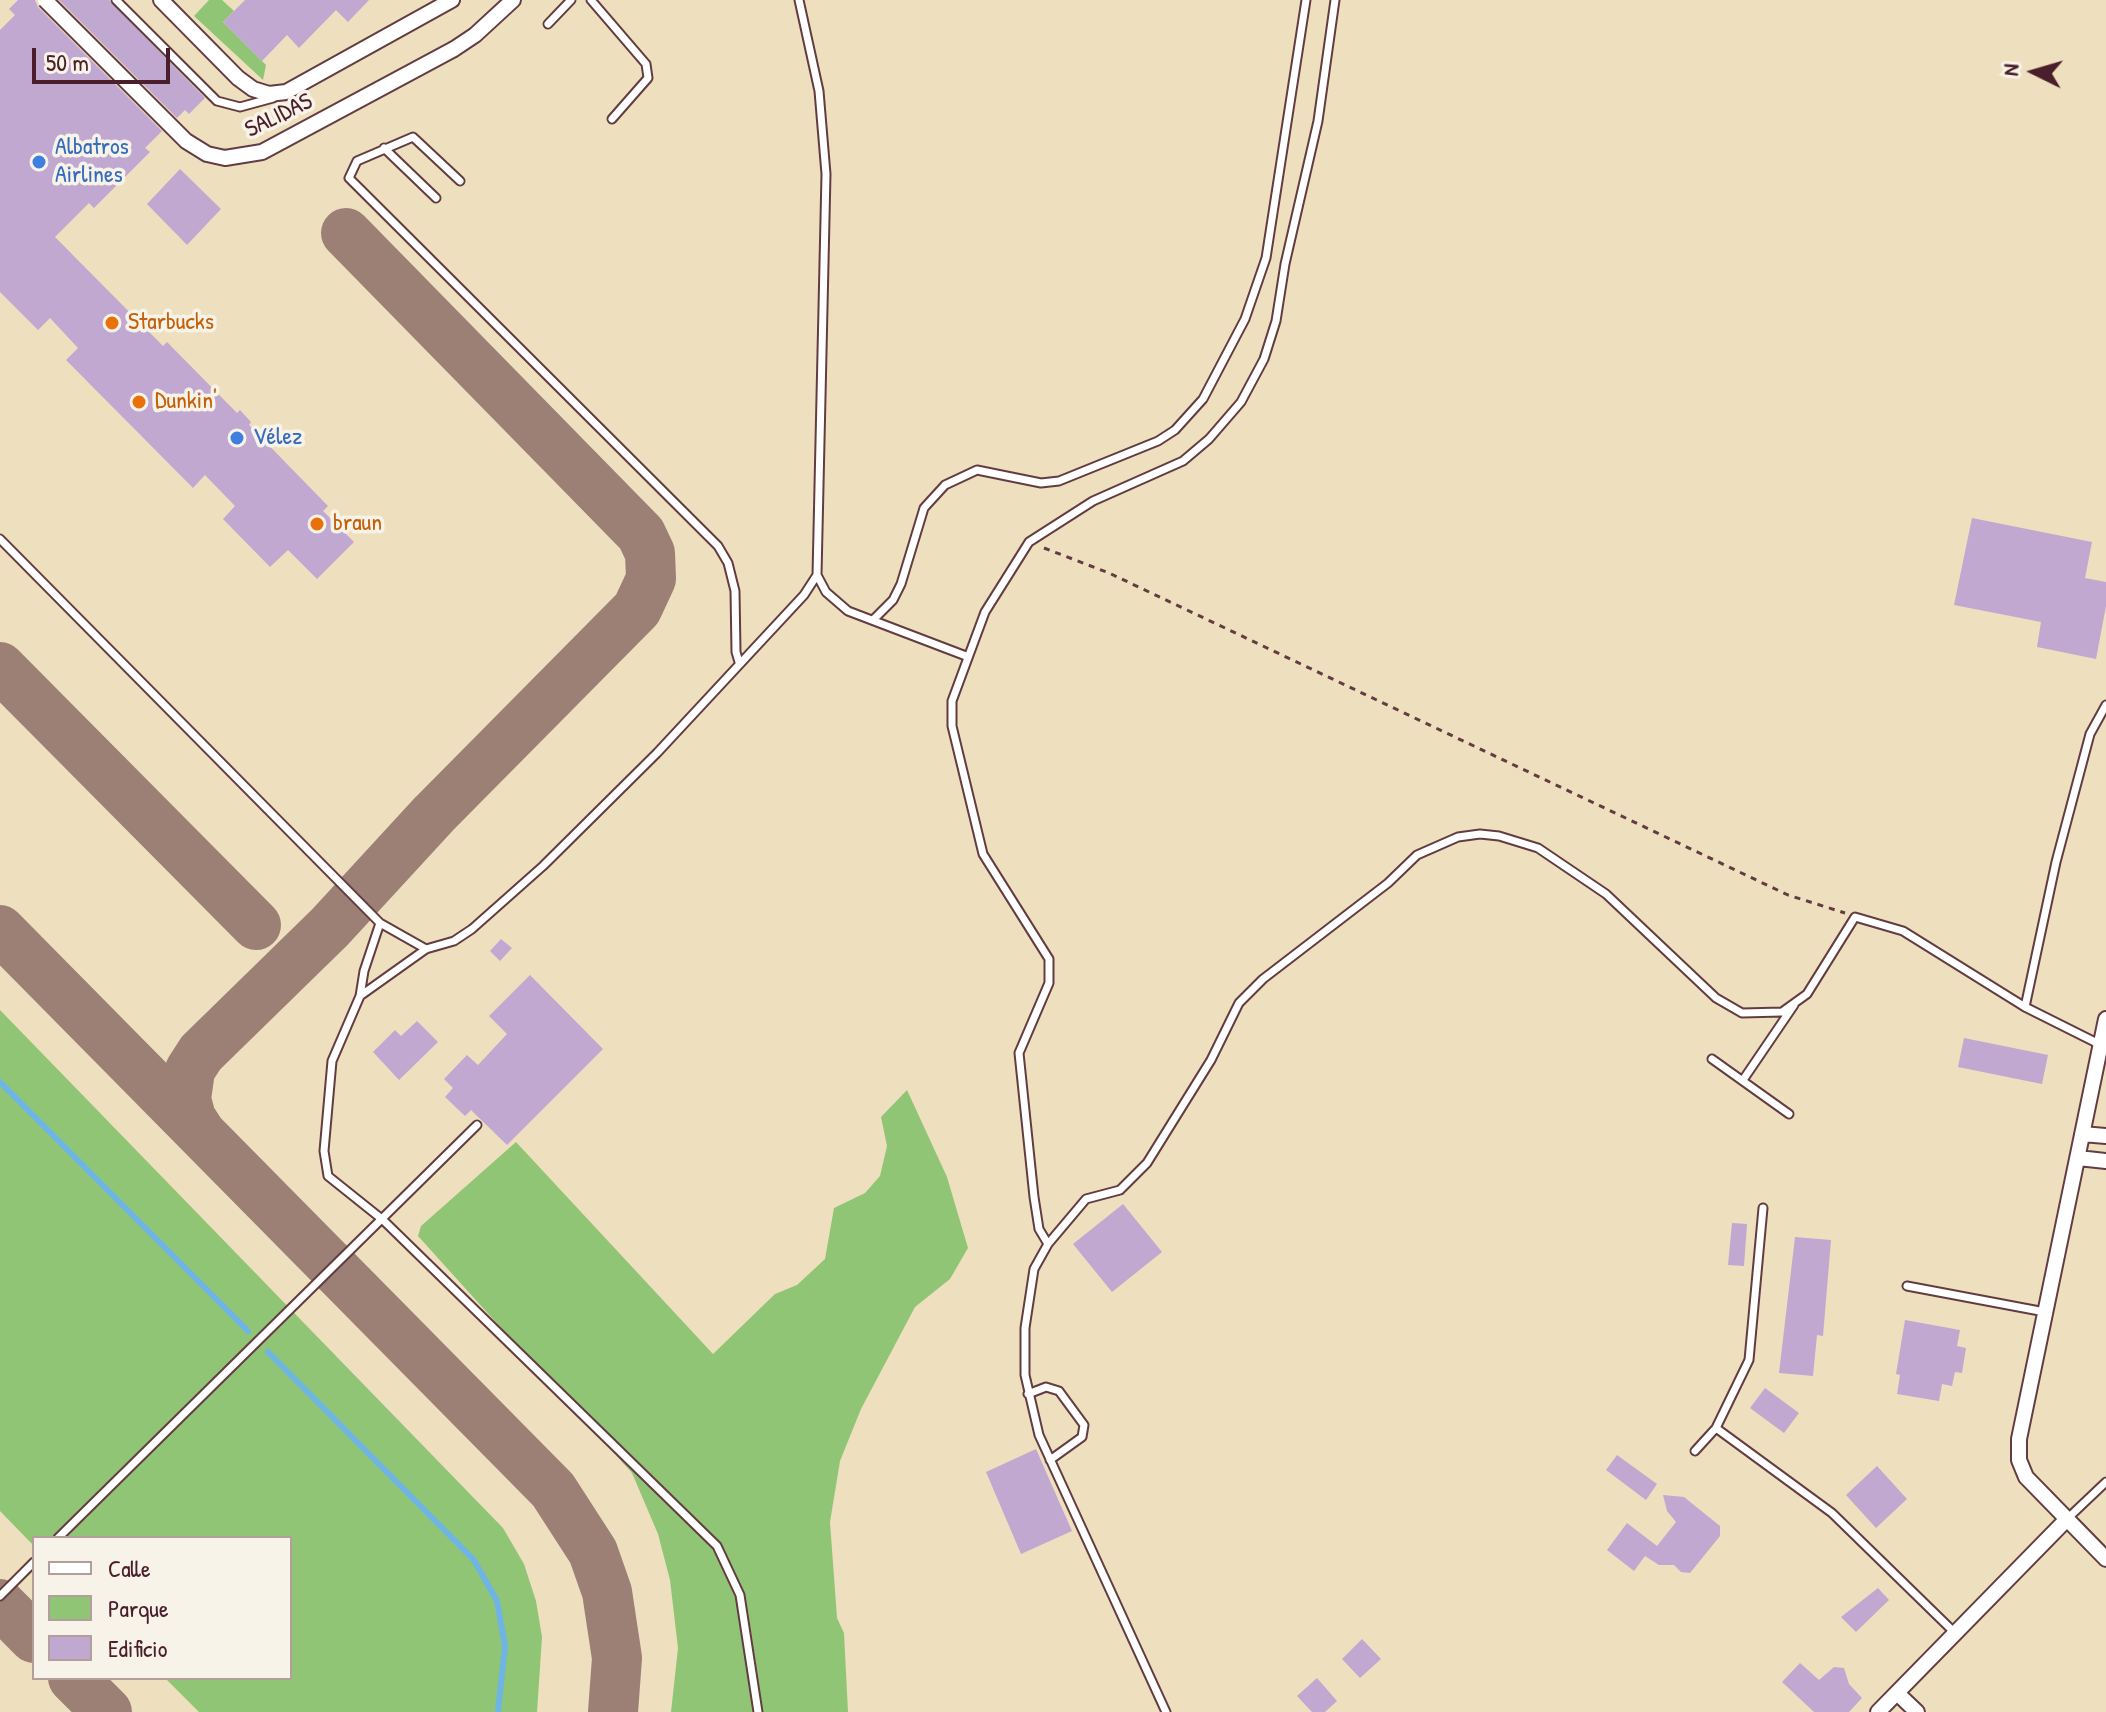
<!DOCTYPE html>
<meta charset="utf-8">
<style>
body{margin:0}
#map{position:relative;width:2106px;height:1712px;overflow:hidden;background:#eedfbf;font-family:"Patrick Hand",sans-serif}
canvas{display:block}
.legend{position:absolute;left:32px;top:1536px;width:260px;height:144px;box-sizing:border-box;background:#f7f3e8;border:2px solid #b29e9c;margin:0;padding:10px 14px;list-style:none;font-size:24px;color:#4a1f2b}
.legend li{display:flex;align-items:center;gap:16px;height:40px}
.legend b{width:40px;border:2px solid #b29e9c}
.north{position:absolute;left:1994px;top:32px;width:80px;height:80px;-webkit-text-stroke:6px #f7f3e8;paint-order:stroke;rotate:275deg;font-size:22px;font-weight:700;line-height:32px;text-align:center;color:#4a1f2b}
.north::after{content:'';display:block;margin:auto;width:28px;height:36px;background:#4a1f2b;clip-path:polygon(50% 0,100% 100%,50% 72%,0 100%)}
.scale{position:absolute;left:32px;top:48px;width:138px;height:36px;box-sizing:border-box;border:4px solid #4a1f2b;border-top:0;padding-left:10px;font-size:24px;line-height:28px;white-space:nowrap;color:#4a1f2b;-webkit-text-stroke:6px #f7f3e8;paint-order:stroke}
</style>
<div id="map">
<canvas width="2106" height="1712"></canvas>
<ul class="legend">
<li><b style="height:10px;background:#fff"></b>Calle</li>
<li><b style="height:22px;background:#91c576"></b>Parque</li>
<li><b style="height:22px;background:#c0a8d1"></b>Edificio</li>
</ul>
<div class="north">N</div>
<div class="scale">50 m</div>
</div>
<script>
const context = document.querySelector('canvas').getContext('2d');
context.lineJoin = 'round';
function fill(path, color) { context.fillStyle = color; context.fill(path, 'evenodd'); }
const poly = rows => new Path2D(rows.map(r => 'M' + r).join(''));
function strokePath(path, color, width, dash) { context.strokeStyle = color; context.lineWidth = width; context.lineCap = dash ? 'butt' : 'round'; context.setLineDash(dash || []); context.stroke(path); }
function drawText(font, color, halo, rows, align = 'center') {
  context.font = font + ' "Patrick Hand",sans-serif'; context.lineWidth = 7; context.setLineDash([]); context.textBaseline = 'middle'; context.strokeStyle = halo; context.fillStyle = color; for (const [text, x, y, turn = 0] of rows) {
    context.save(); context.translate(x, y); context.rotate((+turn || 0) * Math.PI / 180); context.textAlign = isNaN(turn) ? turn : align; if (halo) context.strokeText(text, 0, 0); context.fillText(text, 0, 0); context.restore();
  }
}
const green = poly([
 [209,0,222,0,234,11,223,22,266,65,263,80,194,16],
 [0,1010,503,1528,524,1564,536,1601,542,1637,537,1712,199,1712,165,1678,290,1678,290,1538,34,1538,34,1546,0,1511],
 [907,1090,947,1177,968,1248,950,1279,915,1307,861,1409,840,1461,830,1522,837,1618,844,1633,848,1712,671,1712,678,1648,670,1580,658,1534,632,1473,418,1236,421,1226,516,1142,713,1354,775,1294,797,1285,825,1259,834,1208,865,1193,880,1176,887,1146,881,1117]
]);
const stream = poly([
 [0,1082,248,1331],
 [268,1352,474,1560,497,1601,505,1646,498,1712]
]);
const taxiway = poly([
 [0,667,256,925],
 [0,930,553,1490,593,1552,607,1592,617,1658,613,1712],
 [200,1132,191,1118,186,1099,190,1070,201,1053,330,927,434,814,637,609,651,579,650,553,641,534,346,233],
 [0,1604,34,1638],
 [73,1678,107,1712]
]);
const building = poly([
 [18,0,35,0,38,7,162,131,145,148,150,152,94,208,89,203,55,237,163,346,167,342,237,413,240,410,251,422,249,425,328,506,323,511,354,542,317,579,288,550,270,567,223,519,235,506,205,475,193,488,66,360,78,348,50,318,38,330,0,292,0,30,15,15,9,9],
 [59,0,109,0,205,98,189,114,185,110,177,118],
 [245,0,369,0,348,22,336,10,299,48,287,35,262,61,223,22],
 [180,169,221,209,187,245,147,204],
 [1972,518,2092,542,2085,578,2106,582,2106,606,2096,659,2037,647,2041,622,1954,605],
 [501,939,512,948,500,961,490,951],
 [530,975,603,1049,507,1145,471,1110,465,1116,445,1097,453,1088,444,1079,467,1055,478,1065,507,1034,489,1016],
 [417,1021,438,1042,399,1080,373,1052,395,1030,401,1036],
 [1964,1038,2048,1055,2042,1084,1958,1067],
 [1123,1204,1162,1252,1112,1292,1073,1244],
 [1732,1223,1747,1224,1744,1266,1728,1265],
 [1795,1237,1831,1240,1823,1336,1817,1335,1813,1376,1779,1373],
 [1905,1320,1960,1330,1957,1346,1966,1348,1962,1373,1955,1372,1952,1386,1942,1384,1939,1401,1897,1394,1900,1375,1896,1374],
 [1765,1388,1799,1413,1784,1433,1750,1408],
 [1036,1449,1072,1531,1021,1554,986,1472],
 [1617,1455,1657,1484,1646,1500,1606,1470],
 [1877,1466,1907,1499,1876,1528,1846,1495],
 [1663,1495,1684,1497,1720,1526,1720,1536,1690,1573,1681,1572,1674,1565,1659,1565,1645,1556,1634,1571,1607,1550,1627,1523,1657,1546,1676,1522,1667,1511],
 [1878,1588,1889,1600,1856,1632,1841,1617],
 [1362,1639,1381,1659,1360,1678,1342,1659],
 [1800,1663,1819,1680,1834,1667,1844,1668,1849,1684,1862,1698,1849,1712,1814,1712,1782,1682],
 [1317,1678,1337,1701,1325,1712,1312,1712,1297,1696]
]);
const path = poly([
 [1044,548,1109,573,1788,895,1845,913]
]);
const service = poly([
 [116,0,217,101,240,107,273,98],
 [591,0,646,64,648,78,612,119],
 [799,0,819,91,826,174,817,575,826,592,848,611,966,656],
 [548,24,571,0],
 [384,148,436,198],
 [460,181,413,137,357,161,349,178,718,546,728,563,735,591,736,652,739,662],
 [0,539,380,923,426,949],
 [873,620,893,600,901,584,924,508,945,485,977,470,1041,483,1059,481,1158,441,1175,430,1203,399,1245,319,1266,258,1306,0],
 [360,996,364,971,380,923],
 [2025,1007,2056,862,2090,734,2106,705],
 [1712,1059,1789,1114],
 [1743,1080,1794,1005],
 [1048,1244,1039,1229,1034,1197,1019,1053,1049,983,1049,959,983,854,952,726,952,701,985,612,1029,542,1093,501,1183,461,1209,439,1241,402,1264,359,1276,321,1285,264,1318,121,1335,0],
 [1907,1286,2045,1312],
 [1028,1394,1046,1387,1059,1391,1084,1425,1082,1437,1050,1460],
 [1716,1428,1832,1513,1956,1634],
 [1695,1451,1716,1428,1749,1360,1763,1208],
 [2067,1519,2106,1482],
 [58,1538,477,1125],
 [0,1596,34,1562],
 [758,1712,740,1595,717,1546,383,1220,328,1176,324,1151,332,1061,360,996,426,949,454,941,472,929,543,866,657,753,804,595,817,575],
 [1166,1712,1039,1435,1025,1375,1025,1328,1034,1269,1048,1244,1086,1199,1120,1190,1147,1163,1211,1060,1239,1003,1263,979,1388,883,1417,855,1458,837,1480,834,1499,836,1538,848,1606,894,1716,998,1742,1013,1782,1012,1807,994,1855,917,1903,931,2025,1007,2099,1044]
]);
const minor = poly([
 [161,0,238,78,253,89,269,94,286,92,452,0],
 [454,49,475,35,513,0],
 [2106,1019,2019,1439,2019,1460,2026,1477,2106,1559],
 [2082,1134,2106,1136],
 [2078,1158,2106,1161],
 [1897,1693,1917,1712],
 [1878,1712,2067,1519]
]);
const minorBridge = poly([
 [45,0,186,141,207,154,225,158,262,152,454,49]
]);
const markers = [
 [39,162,8,"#3f7fe0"],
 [112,323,8,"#e8710a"],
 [139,402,8,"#e8710a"],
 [237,438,8,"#3f7fe0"],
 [317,524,8,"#e8710a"]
];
const streetNames = [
 ["SALIDAS",279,116,-26]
];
const shopNames = [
 ["Albatros",55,148],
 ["Airlines",55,176],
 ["Vélez",253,438]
];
const foodNames = [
 ["Starbucks",128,323],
 ["Dunkin'",155,402],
 ["braun",333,524]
];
fill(green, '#91c576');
strokePath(stream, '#6eb5e5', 6);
strokePath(taxiway, '#9c7f75', 50);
fill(building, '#c0a8d1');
strokePath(service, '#633c41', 11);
strokePath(minor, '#633c41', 18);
strokePath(path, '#633c41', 3, [6, 6]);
strokePath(service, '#fff', 7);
strokePath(minor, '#fff', 14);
strokePath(minorBridge, '#633c41', 18, []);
strokePath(minorBridge, '#fff', 14);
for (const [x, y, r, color] of markers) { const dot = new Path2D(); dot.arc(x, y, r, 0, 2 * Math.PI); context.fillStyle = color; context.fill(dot); strokePath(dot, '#f7f3e8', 3); }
drawText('24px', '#4a1f2b', '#f7f3e8', streetNames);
drawText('24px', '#366cbe', '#f7f3e8', shopNames, 'left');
drawText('24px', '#c56008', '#f7f3e8', foodNames, 'left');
</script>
